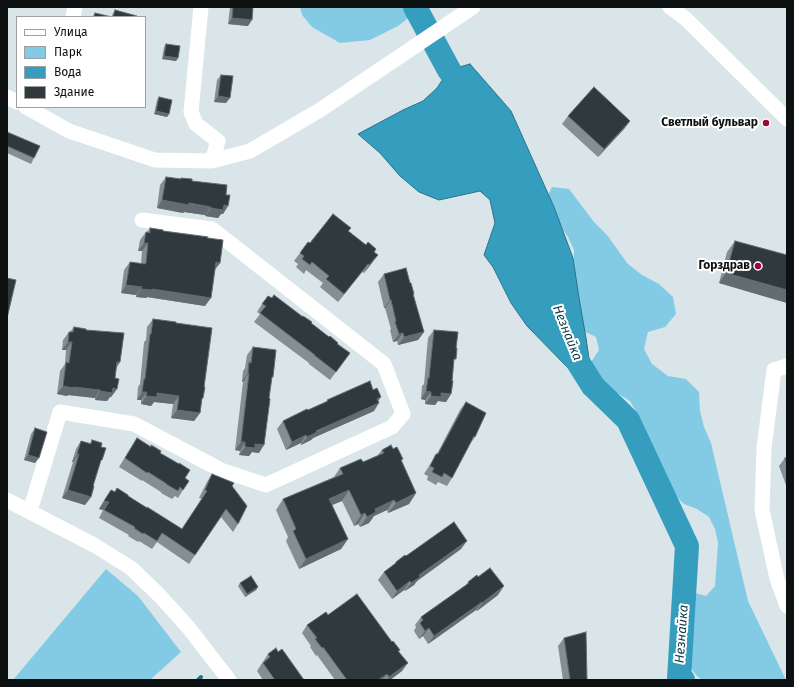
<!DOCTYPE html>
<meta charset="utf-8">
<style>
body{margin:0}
#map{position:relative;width:794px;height:687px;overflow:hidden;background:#d9e5e9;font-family:"Fira Sans",sans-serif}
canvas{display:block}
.frame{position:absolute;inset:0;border:8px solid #0d1112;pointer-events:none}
.legend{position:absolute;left:16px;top:16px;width:130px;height:92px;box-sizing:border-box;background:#fff;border:1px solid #9ea0a0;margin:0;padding:5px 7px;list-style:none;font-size:12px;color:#0d1112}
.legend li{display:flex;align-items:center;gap:8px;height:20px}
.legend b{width:20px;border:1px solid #9ea0a0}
</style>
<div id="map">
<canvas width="794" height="687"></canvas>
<div class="frame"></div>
<ul class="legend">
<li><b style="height:5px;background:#fff"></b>Улица</li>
<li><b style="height:11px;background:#83cbe5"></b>Парк</li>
<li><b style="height:11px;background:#359dbd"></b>Вода</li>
<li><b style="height:11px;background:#30393d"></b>Здание</li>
</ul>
</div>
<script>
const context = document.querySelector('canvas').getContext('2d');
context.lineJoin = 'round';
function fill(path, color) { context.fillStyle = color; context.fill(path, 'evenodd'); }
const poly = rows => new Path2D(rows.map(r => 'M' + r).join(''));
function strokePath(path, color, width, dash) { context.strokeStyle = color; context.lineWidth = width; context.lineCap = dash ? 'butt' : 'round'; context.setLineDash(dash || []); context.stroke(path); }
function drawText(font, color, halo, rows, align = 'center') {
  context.font = font + ' "Fira Sans",sans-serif'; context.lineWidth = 4; context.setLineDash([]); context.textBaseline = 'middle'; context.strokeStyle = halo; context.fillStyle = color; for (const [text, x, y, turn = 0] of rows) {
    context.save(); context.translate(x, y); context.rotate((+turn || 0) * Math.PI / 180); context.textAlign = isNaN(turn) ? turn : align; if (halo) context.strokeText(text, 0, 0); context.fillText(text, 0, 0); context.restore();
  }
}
const green = poly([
 [300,7,423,7,398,26,370,40,340,43,312,27,302,15],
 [552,187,569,189,594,222,607,235,628,264,642,275,659,284,673,297,676,314,665,327,648,332,644,349,652,364,668,376,686,379,699,392,700,411,704,427,711,443,748,601,786,680,702,680,696,675,688,664,687,621,689,606,692,592,706,596,715,586,718,543,715,529,709,517,697,509,684,504,674,494,655,468,650,455,643,426,637,413,630,401,604,385,594,374,591,362,599,350,596,337,573,326,574,250,568,237,553,214,546,199],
 [106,569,138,596,181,652,150,680,13,680]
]);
const water = poly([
 [470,64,511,111,554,207,573,258,579,298,586,338,593,386,571,371,527,326,511,303,493,267,484,255,495,223,490,200,480,191,439,200,419,192,400,176,380,153,358,134,403,110,423,101,437,88,449,70,470,64]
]);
const stream = poly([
 [198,680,201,677]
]);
const river = poly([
 [415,7,449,70,468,96],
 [576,359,593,386,628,420,687,546,679,679,683,680]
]);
const minor = poly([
 [201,7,191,112,196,124,218,141,212,161],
 [670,7,686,19,787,119],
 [73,17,75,7],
 [7,97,17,102],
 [26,107,69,131,155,160,212,161,250,151,320,110,473,7],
 [787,366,774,370,764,448,762,510,777,579,787,606],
 [7,500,94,545,131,568,159,595,188,627,229,680],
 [30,511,60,412,134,424,221,470,266,485,392,427,403,414,384,364,212,229,142,220]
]);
const wall = poly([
 [230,7,253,7,248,26,228,24],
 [115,10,137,17,92,17,95,13,111,17],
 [166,44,178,58,176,61,162,59,164,47],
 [221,75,226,103,214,102,217,80],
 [159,97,169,114,167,117,154,114,157,100],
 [568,116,630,121,624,129,598,157,562,124],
 [7,132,34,158,31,164,7,153],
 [166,177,181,179,181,178,192,181,226,195,228,206,223,214,221,214,218,218,205,216,205,215,184,212,183,213,157,208,160,185],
 [150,228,163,231,207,238,220,263,215,269,205,306,147,297,147,298,136,297,136,295,121,293,124,270,130,262,141,264,142,251,138,251,140,240,146,232,147,232],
 [349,231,374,252,372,263,364,273,362,272,338,302,320,287,323,283,306,270,304,274,296,267,298,264,294,261,300,253,310,243],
 [735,241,787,255,787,303,719,283,727,252],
 [384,274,410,283,413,295,424,332,418,340,398,345,397,341,393,342,390,330,391,329,385,308,384,308,378,282],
 [262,304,311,323,350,353,330,380,309,364,309,363,254,322,260,314,257,312],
 [153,319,176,323,204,387,203,398,201,401,200,413,194,421,171,418,173,404,154,402,151,406,141,404,141,400,137,400,138,387,140,384,144,342,146,340,147,327],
 [74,327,86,330,116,369,115,378,117,389,111,397,110,397,107,401,95,400,95,398,68,395,67,396,57,394,60,371,65,364,66,350,62,350,63,340,69,332,70,332],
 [434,330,454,362,452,381,451,394,446,402,438,401,435,405,425,404,425,400,421,399,422,386,424,384,428,338],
 [253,347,271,380,259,453,252,452,249,456,239,455,240,451,235,450,243,382,242,381,243,371,245,368,247,355],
 [327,400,378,401,374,411,313,438,311,440,301,445,301,443,286,450,277,429,283,421,308,410,326,402],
 [466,402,475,437,470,444,452,478,447,486,438,482,436,485,427,480,428,476,424,474,431,463,437,454,460,410],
 [35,428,35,463,24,460,31,434],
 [137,438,160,453,185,478,183,490,178,498,175,496,172,499,161,493,161,492,142,480,142,481,119,467],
 [92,440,101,447,100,463,93,486,91,497,85,505,62,498,73,462,72,462,76,449,81,441,90,443],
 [393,449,402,461,416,493,409,504,388,513,387,510,374,516,369,523,360,527,358,524,354,526,342,501,332,505,348,539,341,549,299,569,286,541,288,537,276,510,283,499,334,477,340,468,363,462,377,456,382,450],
 [785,458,787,458,787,488,779,466],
 [212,474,232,486,238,524,233,532,221,517,189,564,157,542,152,549,139,541,138,542,128,536,129,535,99,518,103,510,99,509,111,490,115,492,117,488,128,496,182,529,202,499,199,498,207,482],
 [461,549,417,581,414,585,405,591,404,590,392,599,378,580,384,572,394,565,396,562,406,556],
 [468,582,498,595,477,611,476,610,428,644,423,636,419,639,414,631,416,627,415,625,421,617,466,585],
 [240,583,258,587,256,590,245,597,238,586],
 [328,615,392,642,399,651,402,671,390,680,335,680,317,655,316,656,310,647,311,646,302,633,307,625],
 [564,638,587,680,563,680,558,646],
 [278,652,304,680,263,680,257,671,268,654]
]);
const shadedWall = poly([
 [232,18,252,20,248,26,228,24],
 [164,56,178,58,176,61,162,59],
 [218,96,230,98,226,103,214,102],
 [156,111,169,114,167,117,154,114],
 [630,121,624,129,598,157,604,149],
 [162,200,211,207,205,215,184,212,183,213,157,208],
 [224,205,228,206,223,214,221,214,218,218,205,216,211,208],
 [144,243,148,243,142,251,138,251],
 [378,255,372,263,364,273,369,265],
 [216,262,220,263,214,271],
 [368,264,362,272,338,302,344,294],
 [726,273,787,290,787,303,719,283],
 [126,285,142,287,136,295,121,293],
 [141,289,152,289,211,298,205,306,147,297,147,298,136,297],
 [390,300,391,300,385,308,384,308],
 [424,332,418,340,398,345,404,337],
 [403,333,397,341,393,342,399,334],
 [68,342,72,342,66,350,62,350],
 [117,362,120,362,115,370],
 [248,373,249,373,243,382,242,381],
 [63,386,73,387,100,390,95,398,68,395,67,396,57,394],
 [113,388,117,389,111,397,110,397,107,401,95,400,100,391],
 [426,391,431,392,425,400,421,399],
 [142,392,147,392,141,400,137,400],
 [157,393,179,396,173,404,154,402,151,406,141,404,146,396],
 [441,393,451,394,446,402,438,401,435,405,425,404,431,396],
 [381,397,376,404,379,403,374,411,313,438,311,440,301,445,307,437],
 [177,410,200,413,194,421,171,418],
 [306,435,301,443,286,450,292,442],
 [241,442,245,442,240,451,235,450],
 [255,444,264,445,259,453,252,452,249,456,239,455,245,447],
 [77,454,79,454,73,462,72,462],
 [28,455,39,458,35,463,24,460],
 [68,490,91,497,85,505,62,498],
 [349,490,342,501,322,509,329,499],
 [416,493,409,504,388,513,396,503],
 [394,500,387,510,374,516,369,523,360,527,367,517,375,509],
 [104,501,109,502,103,510,99,509],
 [365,513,358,524,354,526,361,515],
 [348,539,341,549,299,569,306,559],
 [467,541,461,549,417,581,414,585,405,591,411,583,419,575],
 [410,581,404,590,392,599,397,591],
 [504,586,498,595,477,611,482,603],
 [258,587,256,590,245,597,247,594],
 [482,602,476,610,428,644,434,636],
 [429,628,423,636,419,639,425,631],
 [408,663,402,671,390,680,387,680,389,677],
 [387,674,382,680,378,680]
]);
const building = poly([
 [233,7,253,7,252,20,232,18,233,7],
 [115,10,137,16,137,17,113,17,115,10],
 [95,13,112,17,94,17,95,13],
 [166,44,180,46,178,58,164,56,166,44],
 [221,75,233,76,230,98,218,96,221,75],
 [594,87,630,121,604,149,568,116,594,87],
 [159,97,172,100,169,114,156,111,159,97],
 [7,132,40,146,34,158,7,146,7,132],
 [166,177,181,179,181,178,192,179,192,181,227,185,226,195,230,195,228,206,224,205,223,210,211,208,211,207,189,203,189,205,162,200,166,177],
 [333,214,351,228,348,231,366,245,368,242,376,249,374,252,378,255,369,265,368,264,344,294,326,279,329,276,312,262,310,265,302,259,304,256,300,253,308,242,310,243,333,214],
 [150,228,163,230,163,231,208,237,207,238,223,240,220,263,216,262,211,298,152,289,152,290,141,289,142,287,126,285,130,262,145,264,146,263,148,243,144,243,146,232,150,233,150,228],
 [735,241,787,255,787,290,726,273,735,241],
 [406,268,410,283,411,283,414,294,413,294,424,332,404,337,403,333,399,334,395,322,396,321,391,300,390,300,384,274,406,268],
 [7,278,16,280,7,318,7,278],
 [274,295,303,317,303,316,312,322,311,323,329,337,330,336,338,343,337,344,350,353,336,372,314,355,315,355,260,313,266,306,262,304,268,296,272,298,274,295],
 [153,319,176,322,176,323,212,328,204,387,205,387,203,398,202,398,200,413,177,410,179,396,157,393,157,397,146,396,147,392,142,392,144,379,145,379,150,334,151,334,153,319],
 [74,327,86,329,86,330,124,333,120,362,117,362,115,378,119,379,117,389,113,388,112,393,100,391,100,390,73,387,73,388,63,386,66,362,69,363,72,342,68,342,69,332,73,332,74,327],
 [434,330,458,332,456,348,457,348,456,359,454,359,452,381,453,381,451,394,441,393,441,397,431,396,431,392,426,391,428,378,429,378,434,330],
 [253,347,276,350,273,377,272,377,269,398,270,399,264,445,255,444,255,448,245,447,245,442,241,442,249,373,248,373,249,362,251,363,253,347],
 [370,381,373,390,377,388,381,397,377,399,379,403,316,431,317,432,307,437,306,435,292,442,283,421,307,409,308,410,328,401,327,400,370,381],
 [466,402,486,413,475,437,474,436,452,478,444,473,442,477,432,472,434,468,430,466,436,454,438,454,466,402],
 [35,428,47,432,39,458,28,455,35,428],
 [137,438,151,447,151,445,161,451,160,453,179,464,179,463,190,470,185,478,189,481,183,490,180,487,178,491,166,484,167,484,148,472,147,473,125,458,137,438],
 [92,440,102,443,101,447,106,448,102,460,101,460,93,486,94,486,91,497,68,490,79,454,77,454,81,441,91,444,92,440],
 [391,445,393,449,397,447,403,459,401,460,416,493,396,503,394,500,375,509,376,512,367,517,365,513,361,515,349,490,329,499,348,539,306,559,293,531,296,529,283,499,343,474,340,468,361,459,363,462,384,453,382,450,391,445],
 [785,458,787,458,787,464,785,458],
 [212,474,234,483,232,486,247,506,238,524,226,509,195,555,162,533,157,541,144,533,143,534,134,528,135,527,104,510,109,502,104,501,111,490,115,492,117,488,128,495,128,496,147,508,147,507,182,529,207,491,205,490,212,474],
 [454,522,467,541,419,575,420,577,411,583,410,581,397,591,384,572,396,563,396,562,405,555,406,556,454,522],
 [490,568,504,586,482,603,482,602,434,636,429,628,425,631,420,623,423,620,421,617,469,583,468,582,477,575,478,577,490,568],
 [251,576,258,587,247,594,240,583,251,576],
 [357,594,392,642,393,641,400,650,398,651,408,663,389,677,387,674,378,680,347,680,323,647,322,648,315,639,317,638,307,625,326,612,328,615,357,594],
 [586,632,587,680,570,680,564,638,586,632],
 [276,648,278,652,282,649,304,680,275,680,263,663,270,657,268,654,276,648]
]);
const markers = [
 [766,123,4,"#a2043a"],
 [758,266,4,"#a2043a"]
];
const poiNames = [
 ["Светлый бульвар",758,123],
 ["Горздрав",750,266]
];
const waterNames = [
 ["Незнайка",567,333,68],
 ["Незнайка",682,634,-86]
];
fill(green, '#83cbe5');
fill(water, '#359dbd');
strokePath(water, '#29738a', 1);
strokePath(stream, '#29738a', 4);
strokePath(river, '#359dbd', 24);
strokePath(minor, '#fff', 15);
fill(wall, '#848f93');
fill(shadedWall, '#636d71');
fill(building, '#30393d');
strokePath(building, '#636d71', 1);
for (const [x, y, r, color] of markers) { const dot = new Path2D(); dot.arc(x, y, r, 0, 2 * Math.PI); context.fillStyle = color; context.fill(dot); strokePath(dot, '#fff', 1.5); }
drawText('bold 12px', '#0d1112', '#fff', poiNames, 'right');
drawText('italic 13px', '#0c3a48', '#fff', waterNames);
</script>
